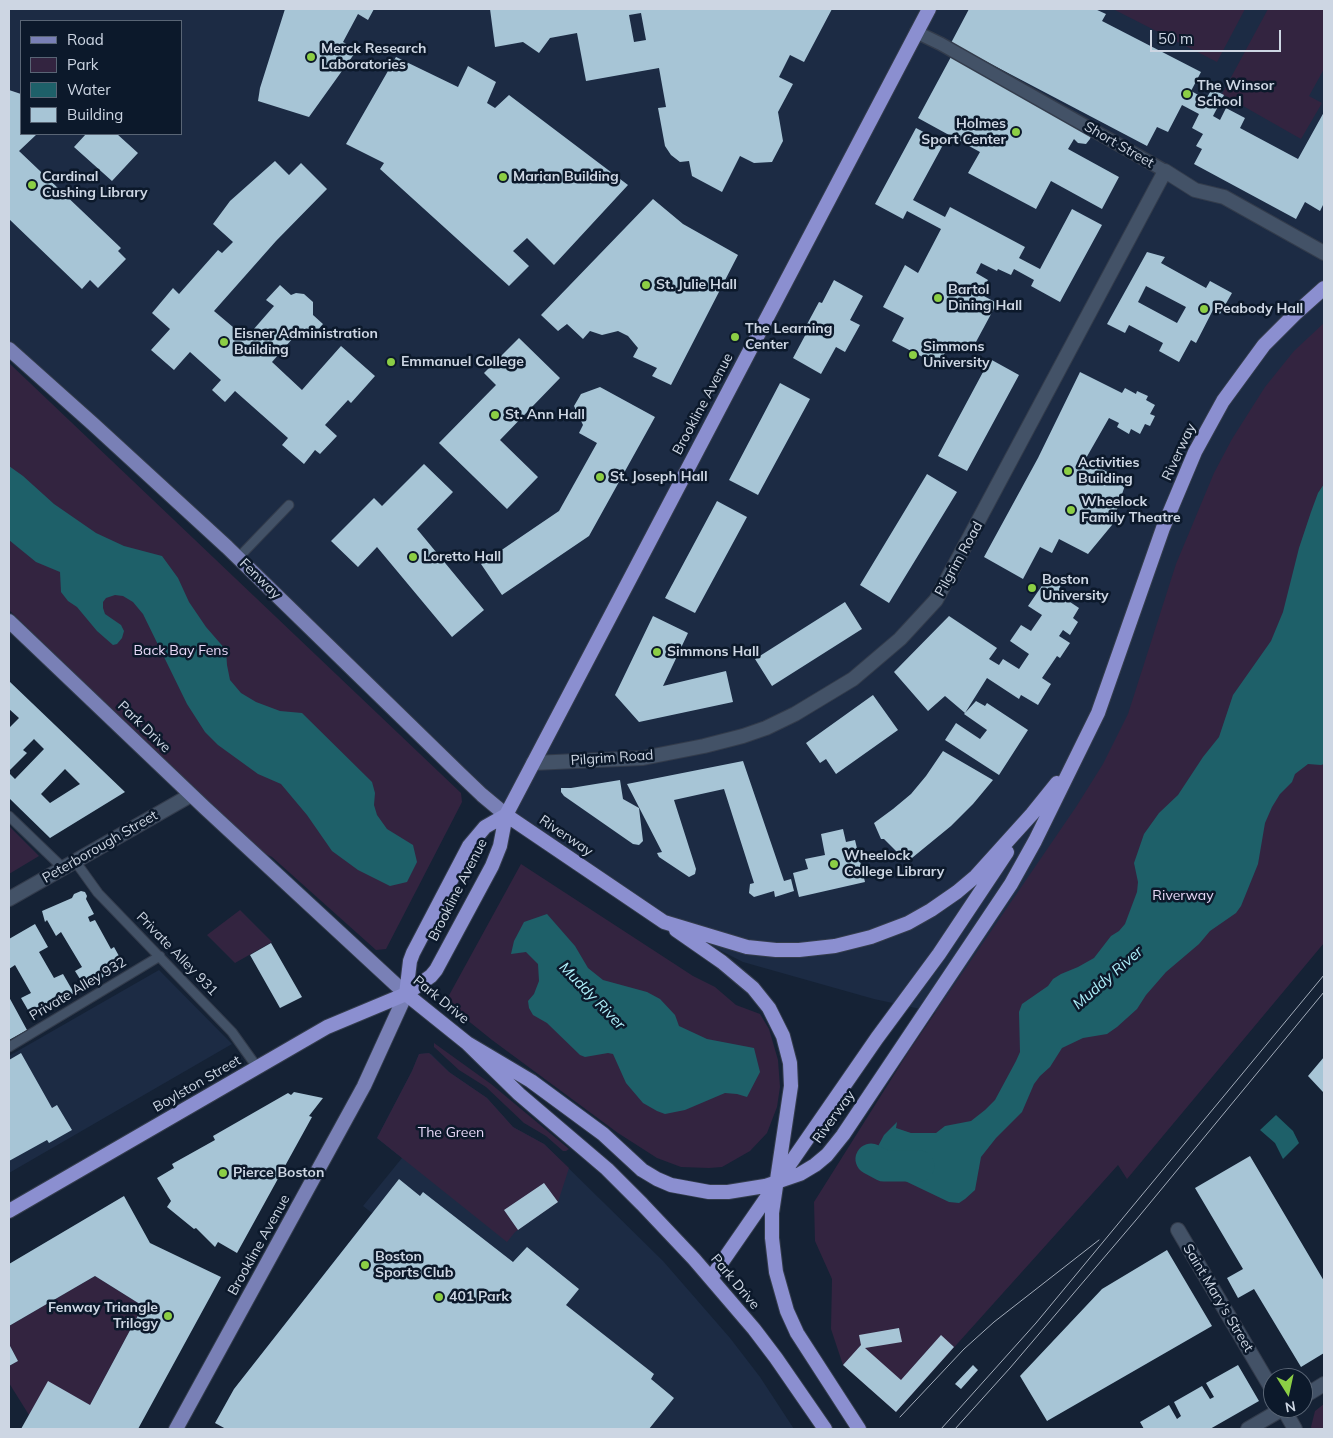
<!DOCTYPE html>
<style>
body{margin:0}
#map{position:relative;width:1333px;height:1438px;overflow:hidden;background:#152235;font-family:Mulish,sans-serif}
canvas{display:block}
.frame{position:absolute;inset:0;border:10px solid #cdd6e3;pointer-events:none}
.legend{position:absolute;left:20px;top:20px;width:162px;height:115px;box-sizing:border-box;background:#0c192b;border:1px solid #596575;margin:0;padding:6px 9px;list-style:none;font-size:15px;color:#cdd6e3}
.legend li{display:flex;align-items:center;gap:10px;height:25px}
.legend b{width:25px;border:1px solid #596575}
.north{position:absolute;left:1263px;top:1368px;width:50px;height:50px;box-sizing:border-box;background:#0c192b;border:1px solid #596575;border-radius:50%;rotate:170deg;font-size:14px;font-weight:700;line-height:20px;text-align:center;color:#cdd6e3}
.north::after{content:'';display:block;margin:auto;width:18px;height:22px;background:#8cce45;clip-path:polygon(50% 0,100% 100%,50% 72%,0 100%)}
.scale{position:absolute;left:1150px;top:30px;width:131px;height:22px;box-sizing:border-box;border:2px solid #cdd6e3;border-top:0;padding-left:6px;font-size:15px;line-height:18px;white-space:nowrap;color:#cdd6e3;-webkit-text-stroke:4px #0c192b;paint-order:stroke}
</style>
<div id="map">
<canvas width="1333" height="1438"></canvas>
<div class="frame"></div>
<ul class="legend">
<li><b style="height:6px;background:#7980b6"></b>Road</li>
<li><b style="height:14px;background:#332440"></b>Park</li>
<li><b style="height:14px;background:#1e6069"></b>Water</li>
<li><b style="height:14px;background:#a7c5d6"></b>Building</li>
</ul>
<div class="north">N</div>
<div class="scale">50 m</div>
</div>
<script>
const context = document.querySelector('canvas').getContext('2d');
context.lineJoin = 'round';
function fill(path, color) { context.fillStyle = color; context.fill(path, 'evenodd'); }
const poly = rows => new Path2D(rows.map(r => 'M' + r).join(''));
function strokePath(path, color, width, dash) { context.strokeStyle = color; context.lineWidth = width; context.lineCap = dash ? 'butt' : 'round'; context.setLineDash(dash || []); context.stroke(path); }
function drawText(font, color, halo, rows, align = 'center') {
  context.font = font + ' Mulish,sans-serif'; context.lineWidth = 5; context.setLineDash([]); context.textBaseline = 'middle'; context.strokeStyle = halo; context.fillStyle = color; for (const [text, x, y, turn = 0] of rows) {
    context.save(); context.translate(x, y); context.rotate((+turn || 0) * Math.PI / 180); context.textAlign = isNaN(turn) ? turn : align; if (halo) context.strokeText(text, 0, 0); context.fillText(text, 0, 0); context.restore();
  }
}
const built = poly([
 [9,9,1324,9,1324,710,967,1019,874,999,743,962,664,922,506,815,9,349],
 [21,21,181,21,181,134,21,134],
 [159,970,232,1044,9,1173,9,1056],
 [428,1053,431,1054,449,1072,487,1098,513,1127,544,1144,663,1261,730,1338,760,1377,794,1429,226,1429,215,1423,234,1389,372,1213,363,1206,402,1158,377,1138,412,1071,419,1054]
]);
const green = poly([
 [1113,9,1245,9,1217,62],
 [1268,9,1324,9,1324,69,1309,96,1322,103,1301,139,1222,94],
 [1324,323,1324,943,1127,1179,1118,1165,896,1412,843,1365,831,1329,832,1279,815,1241,814,1202,909,1051,1076,807,1103,764,1128,714,1176,564,1214,473,1232,439,1265,387,1294,351],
 [9,363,461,793,462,802,386,949,376,950,272,857,261,852,9,610],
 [9,826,39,856,9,874],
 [521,864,693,976,715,987,736,1005,760,1014,769,1029,778,1060,780,1087,777,1107,767,1133,750,1151,722,1167,709,1168,681,1167,657,1158,618,1133,492,1040,456,1011,447,999],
 [240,910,272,942,235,963,207,935],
 [434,1043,491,1084,569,1149,566,1151,563,1151,546,1136,524,1123,486,1087,459,1070,434,1047],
 [429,1053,449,1072,487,1098,513,1127,544,1144,569,1168,558,1202,515,1232,507,1242,377,1138,412,1071,419,1054],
 [95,1276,143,1306,90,1405,29,1415,9,1383,9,1366,18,1361,9,1344,9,1326],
 [1324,1404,1324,1429,1312,1429,1311,1427,1315,1411]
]);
const water = poly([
 [9,466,23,476,54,504,96,533,124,546,162,556,178,578,189,602,206,627,226,650,227,665,230,680,241,693,256,702,280,711,302,713,372,782,375,793,374,805,377,815,387,829,413,845,417,862,407,882,390,886,358,870,332,851,307,815,281,784,258,774,218,745,205,732,187,704,143,614,133,602,123,596,115,595,106,598,103,602,103,608,105,614,121,625,124,631,122,638,117,644,113,645,97,631,77,607,68,601,61,592,60,572,36,562,9,540],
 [1324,484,1324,764,1321,765,1308,764,1295,774,1292,782,1280,794,1272,807,1265,823,1258,864,1241,906,1236,913,1210,931,1199,944,1166,972,1146,995,1137,1009,1117,1027,1107,1034,1083,1038,1062,1048,1050,1067,1040,1076,1034,1084,1022,1112,996,1138,981,1157,975,1190,965,1199,959,1203,949,1202,880,1169,875,1152,884,1135,897,1122,896,1128,911,1133,936,1133,945,1126,971,1121,985,1110,995,1100,1016,1061,1020,1052,1019,1012,1022,1004,1048,986,1053,979,1061,974,1078,967,1094,958,1111,936,1119,931,1125,924,1137,892,1138,882,1134,863,1144,834,1159,813,1178,795,1203,757,1219,737,1233,695,1271,641,1283,612,1299,548,1311,512,1318,493],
 [547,914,575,946,588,968,603,980,647,992,660,999,675,1015,679,1026,707,1039,754,1048,760,1072,747,1097,737,1094,725,1093,685,1110,665,1114,657,1111,643,1103,626,1083,613,1054,608,1053,585,1057,580,1055,547,1023,533,1015,529,1008,528,1001,534,994,539,981,538,964,526,952,511,954,514,941,524,922],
 [1276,1115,1293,1131,1299,1143,1283,1159,1275,1143,1260,1130]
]);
const river = poly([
 [871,1159,884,1166,919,1166]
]);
const building = poly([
 [285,9,374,9,368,20,358,14,343,42,357,50,309,117,258,101,260,88],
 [490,9,832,9,804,62,790,55,779,77,793,84,778,112,783,141,772,162,754,163,740,156,722,192,692,176,689,161,680,162,671,155,665,146,658,108,666,107,659,68,586,81,577,33,550,38,539,53,523,42,495,47],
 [641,13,646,40,634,42,629,15],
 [969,9,1095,9,1106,14,1102,21,1201,72,1191,91,1206,99,1212,89,1224,95,1213,116,1220,120,1226,108,1245,118,1240,128,1298,159,1324,112,1324,203,1320,211,1305,202,1296,219,1194,164,1202,149,1196,146,1203,134,1192,128,1199,114,1182,105,1168,132,1157,127,1147,146,951,43],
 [952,55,1091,136,1090,139,1086,144,1078,143,1074,139,1068,149,1119,177,1102,209,1051,181,1036,209,968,173,980,152,918,118],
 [396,57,458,87,468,66,496,82,487,103,495,108,509,95,628,185,554,265,527,238,513,251,529,266,509,286,380,169,384,163,346,144],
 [9,90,21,94,21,134,37,134,19,151,121,248,118,251,126,259,98,288,90,280,82,289,9,219],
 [916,128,944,143,913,200,945,217,950,207,1025,247,1019,258,1040,269,1072,209,1102,225,1060,302,1031,286,1034,280,1014,269,1011,275,998,269,997,271,981,263,976,273,988,280,980,294,997,303,970,353,951,342,938,365,892,341,904,318,883,307,905,265,918,273,941,229,907,211,903,219,875,204],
 [86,134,117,134,138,153,112,181,74,147],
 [275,161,289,175,301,163,327,189,276,241,214,311,246,338,274,306,266,300,280,285,291,295,296,293,304,294,313,302,313,315,323,324,310,339,300,330,272,362,302,390,341,346,375,376,351,403,348,400,325,425,337,436,320,454,315,450,304,464,282,445,288,438,235,391,225,402,212,390,221,380,190,352,174,370,151,350,170,329,152,313,173,288,179,294,218,250,222,253,233,242,213,224,230,201],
 [653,199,683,224,738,255,671,385,652,376,657,368,633,357,638,348,628,336,618,331,602,335,590,331,583,339,567,324,558,331,541,315],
 [1147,252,1165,257,1161,263,1206,288,1210,281,1232,293,1220,314,1213,310,1196,343,1191,340,1179,362,1159,351,1163,343,1129,325,1125,333,1107,324],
 [1146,286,1186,307,1177,323,1138,302],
 [834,280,863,296,850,320,860,325,845,352,836,347,821,374,793,358,808,330,805,328,819,302,822,303],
 [519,338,560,378,500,440,538,477,507,509,439,443,496,385,484,373],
 [990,359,1019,375,967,471,938,456],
 [1080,372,1122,393,1125,388,1136,394,1137,391,1148,396,1146,400,1155,405,1150,414,1155,416,1150,426,1145,424,1140,434,1131,429,1129,434,1117,427,1119,423,1109,418,1085,460,1126,482,1112,525,1088,554,1059,539,1052,553,1040,547,1023,579,984,557,1038,458],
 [780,383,810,399,758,495,729,480],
 [600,387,655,417,589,536,502,595,481,564,559,511,597,443,579,433,583,425,574,406,581,394],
 [424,464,453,492,417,529,484,610,452,637,377,547,358,567,331,541,374,498,382,506],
 [927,474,957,492,889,603,860,585],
 [717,501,747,517,695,613,665,598],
 [1048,577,1061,585,1059,589,1070,596,1067,600,1079,608,1073,618,1078,622,1070,635,1063,630,1059,636,1070,643,1060,658,1057,656,1042,678,1051,684,1038,705,1021,695,1019,699,987,678,965,713,945,696,928,711,894,672,949,616,997,648,989,659,999,665,1003,659,1019,669,1029,654,1010,641,1021,625,1031,631,1042,615,1028,606],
 [845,602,862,629,772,686,755,659],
 [653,616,688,633,663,686,726,671,733,702,639,722,615,695],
 [9,681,125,792,50,838,9,798,9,776,10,774,15,779,44,749,34,739,23,750,27,753,10,770,9,769,9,728,19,718,9,709],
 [65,769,80,784,50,803,41,794],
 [873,695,898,730,836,774,826,759,820,763,806,743],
 [976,701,985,706,987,703,1028,730,999,775,945,740,956,723,980,739,987,730,964,714],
 [943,751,993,780,973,804,951,826,907,862,884,839,881,839,874,823,893,809,911,794,926,776],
 [743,761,784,881,791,879,794,891,775,897,774,891,754,897,749,893,750,884,754,883,724,789,674,800,696,869,695,874,689,877,659,857,657,853,662,852,627,784],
 [620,780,623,799,639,808,643,841,639,845,633,844,564,796,561,792,561,788,571,788],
 [843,829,846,842,855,840,865,882,799,897,793,873,808,869,805,859,825,855,821,834],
 [81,891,85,892,87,896,86,899,94,914,88,917,90,922,95,920,111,949,114,947,124,965,124,968,119,970,117,969,93,983,93,986,88,988,85,987,75,971,82,967,61,932,56,936,47,920,45,922,42,911,72,898,74,894],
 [35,924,48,947,39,952,54,978,63,974,74,993,32,1017,21,998,31,993,15,965,9,969,9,939],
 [271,943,302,997,280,1008,250,955],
 [9,997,27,1030,9,1040],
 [21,1053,52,1108,57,1105,72,1130,49,1143,47,1140,9,1161,9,1060],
 [1324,1057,1324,1091,1323,1092,1308,1076],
 [294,1092,323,1098,309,1116,312,1117,237,1253,218,1242,215,1247,196,1228,194,1229,167,1207,171,1201,157,1178,174,1168,172,1164,215,1140,213,1136,288,1093,291,1095],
 [1250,1156,1324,1281,1324,1353,1301,1367,1254,1289,1238,1298,1227,1278,1243,1269,1195,1188],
 [399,1179,420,1196,423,1192,513,1262,527,1247,579,1289,566,1305,654,1374,651,1379,674,1398,649,1429,226,1429,215,1423,234,1389],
 [544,1183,558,1202,518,1230,504,1210],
 [124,1196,150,1243,221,1277,138,1429,21,1429,48,1381,90,1405,143,1306,95,1276,9,1326,9,1264],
 [1167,1250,1212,1326,1047,1421,1020,1376,1102,1289],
 [899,1328,902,1342,865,1348,901,1380,941,1335,954,1347,896,1412,843,1365,861,1345,859,1335],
 [9,1344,18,1361,9,1366],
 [973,1365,978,1370,961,1389,955,1384],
 [1238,1365,1259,1401,1210,1429,1144,1429,1140,1422,1169,1405,1177,1419,1181,1416,1174,1402,1202,1386,1210,1399,1214,1397,1206,1383]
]);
const service = poly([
 [238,558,289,505],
 [9,816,63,868],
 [75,861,98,893,232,1032,257,1067],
 [9,1047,160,956]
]);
const pedestrian = poly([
 [916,32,941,44,1165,171]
]);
const minor = poly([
 [533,763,643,758,704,746,743,736,766,728,795,714,853,679,900,639,936,600,1165,171,1195,190,1224,197,1324,253],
 [9,899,191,795],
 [1178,1230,1273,1391],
 [1303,1397,1324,1384],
 [1283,1408,1295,1429],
 [1248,1429,1284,1408]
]);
const primary = poly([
 [9,349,93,424,227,547,459,773,482,795,506,815],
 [9,621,204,807,406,994,364,1086,176,1429]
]);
const trunk = poly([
 [506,815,664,922,747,947,776,950,799,950,835,946,871,937,908,923,931,910,957,892,976,876,1032,814,1057,783],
 [676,930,722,962,753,988,769,1008,783,1036,790,1063,791,1086,772,1213,772,1238,776,1272,787,1311,797,1333,859,1429],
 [406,994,467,1043,519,1094,607,1169,642,1204,694,1259,754,1329,776,1358,825,1429],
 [406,994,410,961,413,953,469,846,485,827,506,815],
 [467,1043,531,1081,603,1134,642,1170,657,1179,671,1185,709,1192,728,1192,765,1186,800,1174,815,1165,827,1155,843,1135,1011,884,1035,841,1098,713,1163,528,1195,452,1223,401,1264,345,1295,314,1324,288],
 [9,1211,327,1027,406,994,431,976,436,970,492,866,500,846,506,815,929,9],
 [711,1278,877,1038,939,954,1007,852]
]);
const tram = poly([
 [900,1417,964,1349,994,1322,1099,1240],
 [941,1429,1036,1323,1324,975],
 [955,1429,1010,1368,1136,1220,1324,992]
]);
const markers = [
 [311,57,5,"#8cce45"],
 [1187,94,5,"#8cce45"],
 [1016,132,5,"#8cce45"],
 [503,177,5,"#8cce45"],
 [32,185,5,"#8cce45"],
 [646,285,5,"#8cce45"],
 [938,298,5,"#8cce45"],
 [1204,309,5,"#8cce45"],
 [735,337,5,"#8cce45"],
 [224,342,5,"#8cce45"],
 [913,355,5,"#8cce45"],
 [391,362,5,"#8cce45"],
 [495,415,5,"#8cce45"],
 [1068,471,5,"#8cce45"],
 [600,477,5,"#8cce45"],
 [1071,510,5,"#8cce45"],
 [413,557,5,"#8cce45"],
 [1032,588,5,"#8cce45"],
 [657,652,5,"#8cce45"],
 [834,864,5,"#8cce45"],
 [223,1173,5,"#8cce45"],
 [365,1265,5,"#8cce45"],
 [439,1297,5,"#8cce45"],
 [168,1316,5,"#8cce45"]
];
const poiNames = [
 ["Merck Research",321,49],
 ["Laboratories",321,65],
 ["The Winsor",1197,86],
 ["School",1197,102],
 ["Holmes",1006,124,"right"],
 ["Sport Center",1006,140,"right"],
 ["Cardinal",42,177],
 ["Cushing Library",42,193],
 ["Marian Building",513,177],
 ["St. Julie Hall",656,285],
 ["Bartol",948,290],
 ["Dining Hall",948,306],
 ["Peabody Hall",1214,309],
 ["The Learning",745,329],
 ["Center",745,345],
 ["Eisner Administration",234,334],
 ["Building",234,350],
 ["Simmons",923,347],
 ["University",923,363],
 ["Emmanuel College",401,362],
 ["St. Ann Hall",505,415],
 ["Activities",1078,463],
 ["Building",1078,479],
 ["St. Joseph Hall",610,477],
 ["Wheelock",1081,502],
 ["Family Theatre",1081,518],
 ["Loretto Hall",423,557],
 ["Boston",1042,580],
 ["University",1042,596],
 ["Simmons Hall",667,652],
 ["Wheelock",844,856],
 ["College Library",844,872],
 ["Pierce Boston",233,1173],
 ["Boston",375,1257],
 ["Sports Club",375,1273],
 ["401 Park",449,1297],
 ["Fenway Triangle",158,1308,"right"],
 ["Trilogy",158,1324,"right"]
];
const streetNames = [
 ["Short Street",1119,145,30],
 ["Brookline Avenue",703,404,-62],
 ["Riverway",1179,452,-65],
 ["Pilgrim Road",959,559,-61],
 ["Fenway",260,579,44],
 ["Park Drive",144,727,44],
 ["Pilgrim Road",612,758,-4],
 ["Riverway",566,836,34],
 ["Peterborough Street",100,847,-30],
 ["Brookline Avenue",458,890,-63],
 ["Private Alley 931",177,954,46],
 ["Private Alley 932",78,989,-31],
 ["Park Drive",441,1000,39],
 ["Boylston Street",197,1084,-30],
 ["Riverway",834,1117,-54],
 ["Brookline Avenue",259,1245,-61],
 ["Park Drive",735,1282,50],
 ["Saint Mary's Street",1218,1298,59]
];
const parkNames = [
 ["Back Bay Fens",181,651],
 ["Riverway",1183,896],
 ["The Green",451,1133]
];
const waterNames = [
 ["Muddy River",1108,978,-41],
 ["Muddy River",592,996,46]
];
fill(built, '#1c2b44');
fill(green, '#332440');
fill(water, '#1e6069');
strokePath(river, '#1e6069', 31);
fill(building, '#a7c5d6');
strokePath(service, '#333c4c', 11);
strokePath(pedestrian, '#333c4c', 15);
strokePath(minor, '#333c4c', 16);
strokePath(primary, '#333c4c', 16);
strokePath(trunk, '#333c4c', 16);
strokePath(service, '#435267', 9);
strokePath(pedestrian, '#435267', 12);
strokePath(minor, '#435267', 14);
strokePath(primary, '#7980b6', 14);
strokePath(trunk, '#8b8fd0', 14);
strokePath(tram, '#a2acba', 1);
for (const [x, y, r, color] of markers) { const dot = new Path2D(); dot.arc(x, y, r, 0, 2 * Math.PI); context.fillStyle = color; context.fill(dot); strokePath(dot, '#0c192b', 2); }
drawText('bold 14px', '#cdd6e3', '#0c192b', poiNames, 'left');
drawText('14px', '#cdd6e3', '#0c192b', streetNames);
drawText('14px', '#e8d9f8', '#0c192b', parkNames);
drawText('italic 15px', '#aff1fb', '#0c192b', waterNames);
</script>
